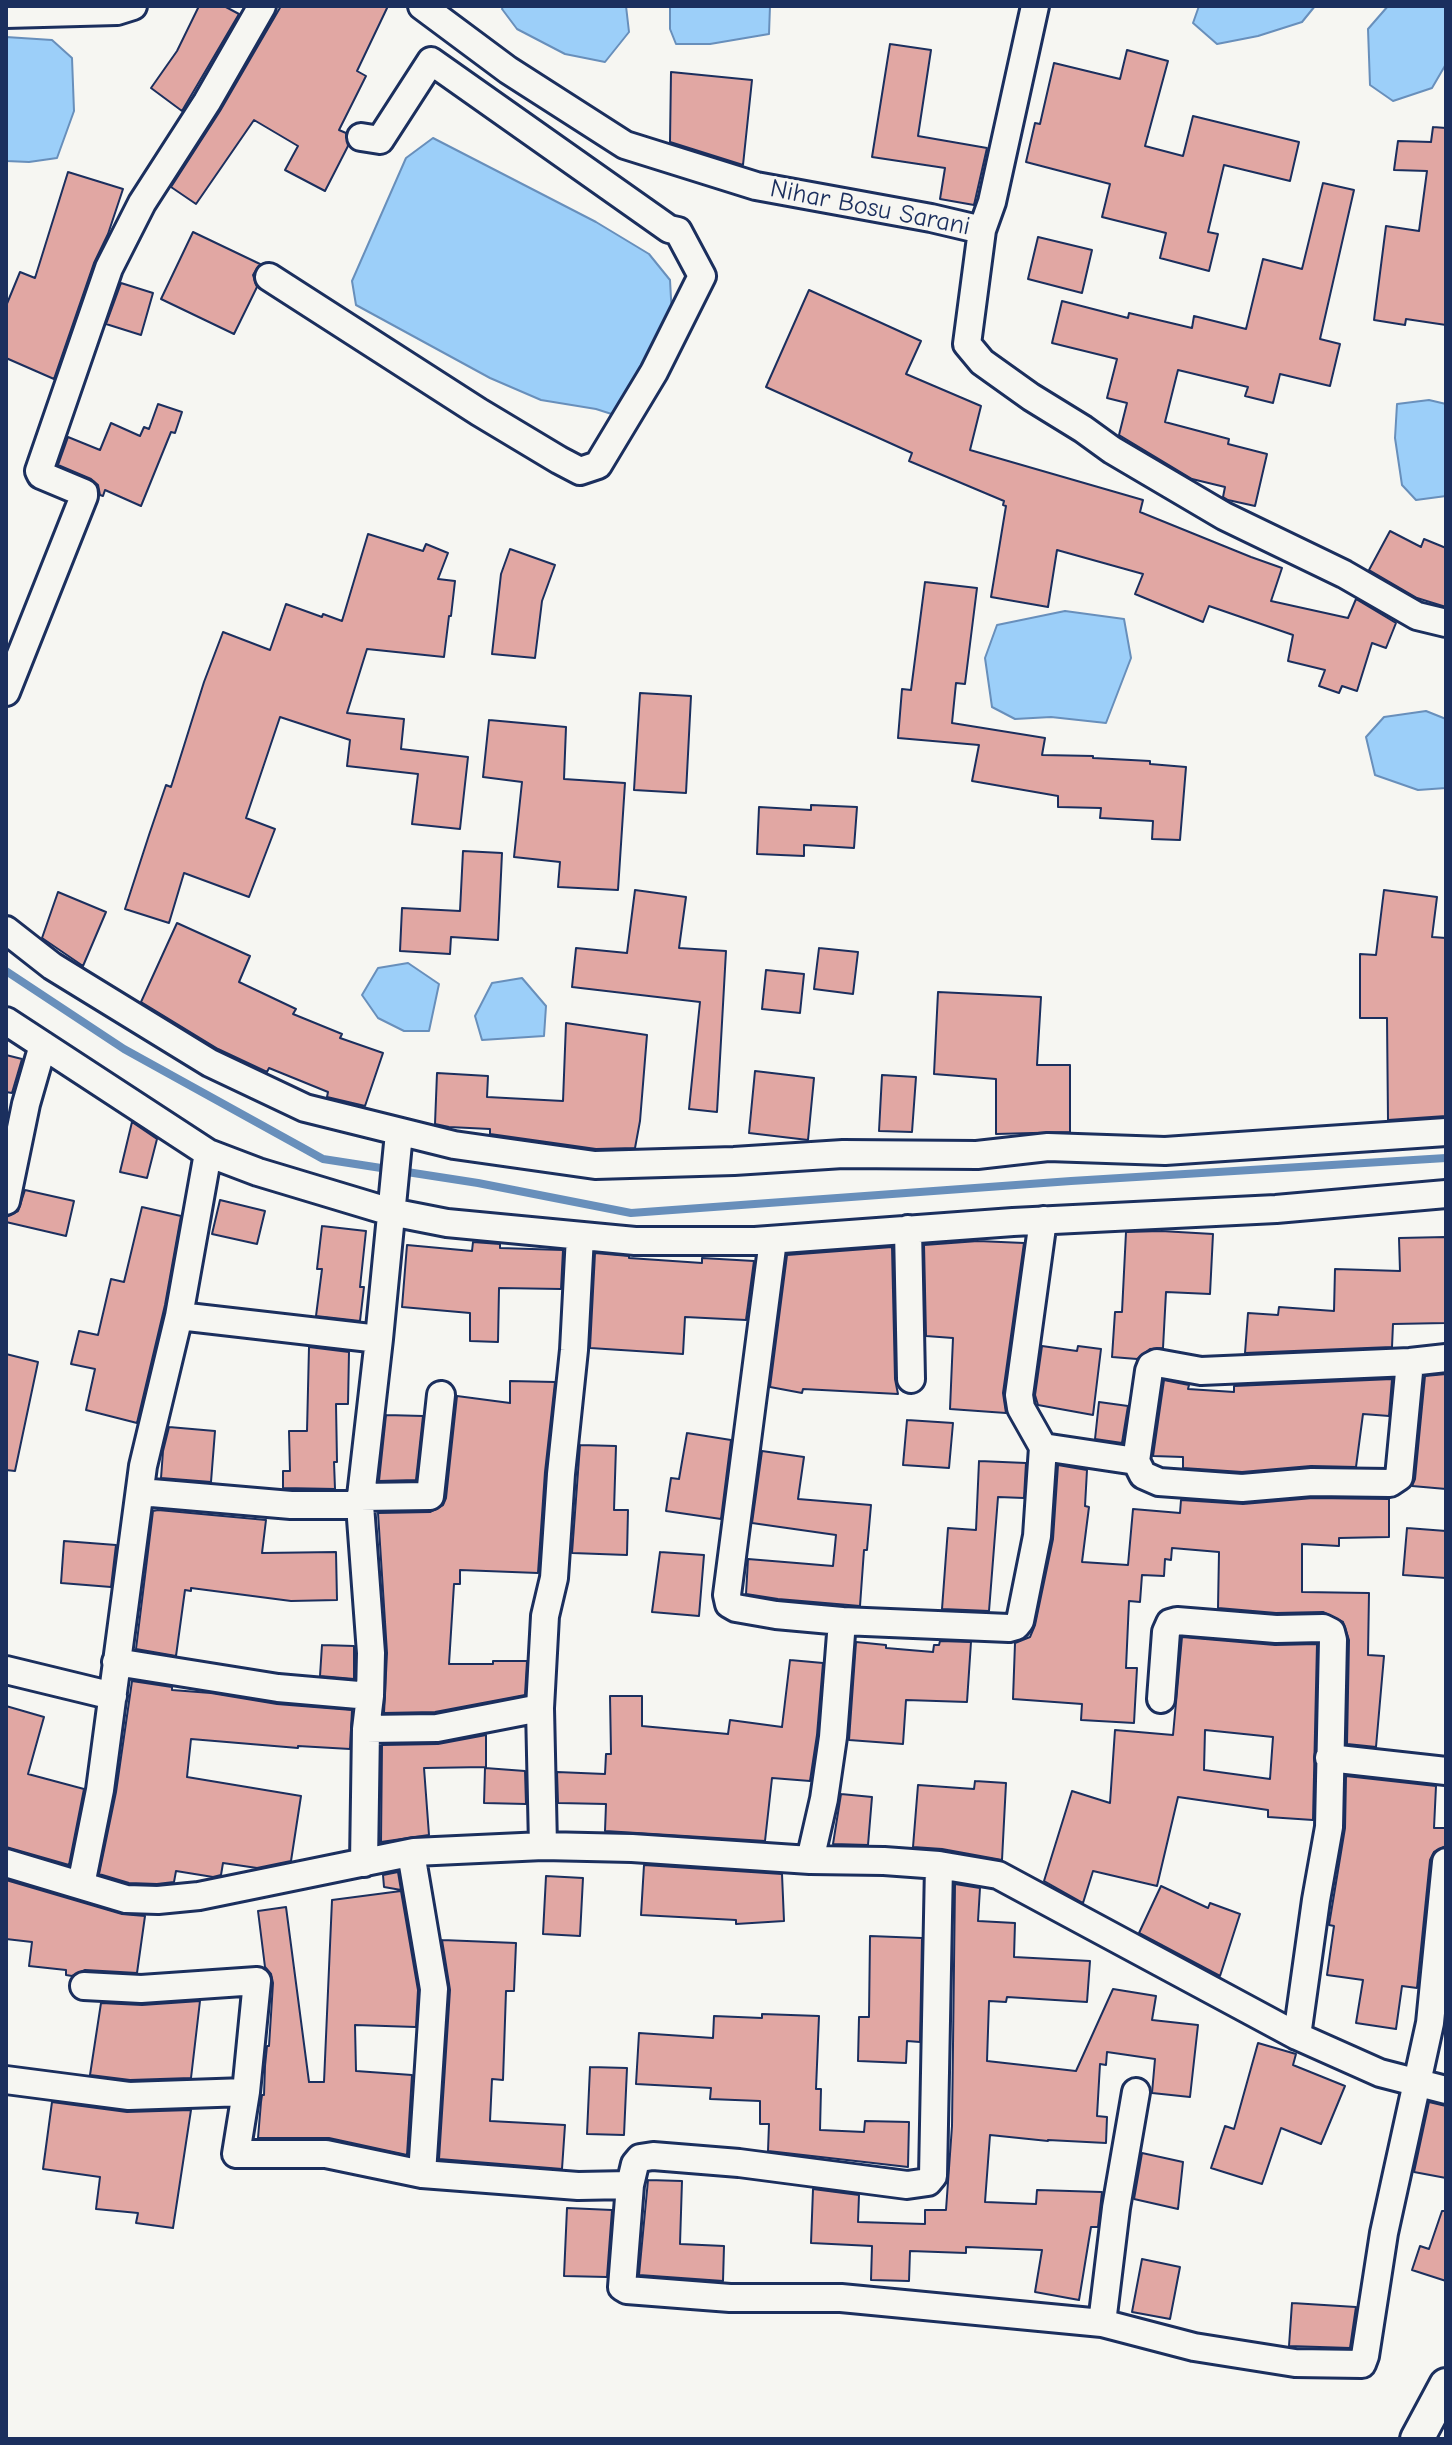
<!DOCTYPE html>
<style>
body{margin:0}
#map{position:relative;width:1452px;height:2445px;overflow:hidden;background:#f6f6f2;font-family:"Comic Neue",sans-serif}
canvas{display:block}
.frame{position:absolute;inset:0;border:8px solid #1b2f5e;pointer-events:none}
</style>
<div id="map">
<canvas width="1452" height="2445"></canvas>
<div class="frame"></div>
</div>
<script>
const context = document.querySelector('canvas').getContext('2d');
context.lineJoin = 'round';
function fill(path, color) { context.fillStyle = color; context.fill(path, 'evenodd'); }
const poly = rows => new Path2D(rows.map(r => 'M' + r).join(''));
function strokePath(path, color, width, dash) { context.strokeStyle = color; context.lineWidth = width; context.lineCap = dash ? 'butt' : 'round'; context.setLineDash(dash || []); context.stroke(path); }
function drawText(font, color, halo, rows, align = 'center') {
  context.font = font + ' "Comic Neue",sans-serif'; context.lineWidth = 6; context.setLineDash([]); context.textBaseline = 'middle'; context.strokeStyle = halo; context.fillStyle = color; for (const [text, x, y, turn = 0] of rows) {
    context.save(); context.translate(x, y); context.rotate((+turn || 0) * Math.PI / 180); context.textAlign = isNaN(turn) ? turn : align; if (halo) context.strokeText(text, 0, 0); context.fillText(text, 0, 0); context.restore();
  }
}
const water = poly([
 [503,6,626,6,629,32,605,62,565,54,517,29,502,9,503,6],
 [670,6,770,6,769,34,710,44,676,44,670,29,670,6],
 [1199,6,1315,6,1302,22,1258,36,1217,44,1193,23,1199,6],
 [1388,6,1446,6,1446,64,1432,88,1393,101,1370,85,1368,29,1388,6],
 [6,37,52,40,72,58,74,111,57,158,29,162,6,161,6,37],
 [433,138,596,222,649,254,670,280,672,317,624,418,596,409,541,400,490,378,356,305,352,281,406,158,433,138],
 [1429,400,1446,404,1446,496,1416,500,1402,485,1395,438,1397,404,1429,400],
 [1065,611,1124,619,1131,658,1106,723,1051,717,1015,719,992,707,985,658,997,625,1065,611],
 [1426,711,1446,719,1446,788,1418,790,1375,775,1366,737,1384,717,1426,711],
 [408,963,439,984,429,1031,404,1031,378,1018,362,995,378,968,408,963],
 [522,978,546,1006,544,1036,482,1040,475,1016,492,983,522,978]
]);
const stream = poly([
 [6,971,124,1049,323,1159,478,1183,631,1213,1071,1181,1446,1158]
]);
const building = poly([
 [199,6,224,6,239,14,182,111,151,88,177,51,199,6],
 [281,6,388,6,357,71,366,76,339,130,346,133,348,146,325,191,285,170,298,146,254,120,196,204,171,187,220,111,281,6],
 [890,44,931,50,918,136,987,148,974,205,940,199,945,168,872,157,890,44],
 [1127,50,1168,61,1145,146,1183,156,1193,116,1299,142,1290,181,1224,165,1208,232,1218,234,1209,271,1160,258,1166,233,1102,217,1110,184,1026,162,1035,123,1040,124,1054,63,1120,79,1127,50],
 [671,72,752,80,743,165,670,142,671,72],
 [1433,127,1446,128,1446,325,1406,319,1405,325,1374,320,1386,226,1419,231,1427,171,1394,170,1398,141,1431,142,1433,127],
 [68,172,123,189,108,234,94,263,54,379,6,358,6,306,20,272,35,278,68,172],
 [1323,183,1354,190,1320,339,1340,344,1330,386,1280,374,1273,403,1245,396,1248,387,1178,370,1165,422,1229,439,1228,444,1267,454,1255,506,1228,500,1223,497,1225,487,1192,479,1119,435,1127,403,1107,398,1117,359,1052,343,1062,301,1128,318,1129,313,1192,328,1194,316,1246,329,1263,259,1302,269,1323,183],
 [193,232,260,264,253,275,257,287,234,334,161,299,193,232],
 [1038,237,1092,250,1082,293,1028,279,1038,237],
 [121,283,153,293,141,335,106,324,121,283],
 [809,290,921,341,906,374,981,406,970,450,1143,500,1140,512,1251,557,1282,568,1271,601,1348,618,1356,599,1396,623,1386,648,1372,643,1357,691,1342,686,1339,693,1319,686,1325,670,1288,661,1293,635,1209,606,1203,622,1135,594,1143,574,1057,550,1048,607,991,597,1006,506,1003,505,1004,501,909,461,912,453,766,387,809,290],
 [158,404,182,412,175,433,171,432,141,506,105,490,103,496,100,495,98,485,91,479,58,465,68,437,100,450,111,423,140,436,144,427,149,429,158,404],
 [1390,531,1421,547,1424,539,1446,548,1446,607,1417,598,1369,570,1390,531],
 [368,534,423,551,426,544,448,553,438,579,455,581,451,616,449,616,444,657,367,649,347,713,404,719,401,749,468,757,460,829,412,824,418,774,347,766,350,740,280,717,246,818,275,829,249,897,184,873,169,923,125,909,149,835,166,785,171,787,204,682,223,632,270,650,286,604,322,617,323,614,342,621,368,534],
 [510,549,555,565,542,601,535,658,492,654,501,574,510,549],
 [925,582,977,588,965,684,956,683,952,723,1045,738,1042,755,1093,756,1093,758,1150,761,1150,764,1186,767,1180,840,1152,839,1153,821,1100,818,1101,808,1058,807,1058,796,972,781,979,745,898,738,902,689,911,690,925,582],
 [640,693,691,696,686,793,634,790,640,693],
 [489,720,566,727,564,779,625,783,618,890,558,887,560,862,514,857,522,782,483,777,489,720],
 [811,805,857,807,854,848,804,845,804,856,757,854,759,807,811,810,811,805],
 [463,851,502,853,498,940,451,937,450,954,400,951,402,908,460,911,463,851],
 [635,890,686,897,679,948,726,951,717,1112,689,1109,700,1002,572,987,576,948,627,953,635,890],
 [1384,890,1437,897,1432,937,1446,938,1446,1116,1388,1120,1387,1018,1360,1018,1360,954,1376,955,1384,890],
 [58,892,106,912,83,966,42,938,58,892],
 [177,923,250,956,239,982,296,1009,293,1014,342,1034,340,1038,383,1053,365,1106,327,1097,328,1092,269,1068,267,1072,218,1049,141,1002,177,923],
 [819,948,858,952,853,994,814,989,819,948],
 [766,970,804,974,800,1013,762,1009,766,970],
 [938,992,1041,997,1037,1065,1070,1065,1070,1132,996,1134,996,1079,934,1074,938,992],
 [566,1023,647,1035,640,1121,635,1148,596,1149,490,1134,490,1129,449,1127,435,1124,437,1073,488,1076,487,1097,563,1101,566,1023],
 [6,1055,22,1059,12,1093,6,1092,6,1055],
 [755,1071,814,1078,808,1140,749,1133,755,1071],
 [882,1075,916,1077,912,1132,879,1131,882,1075],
 [132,1122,157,1139,147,1178,120,1172,132,1122],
 [25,1190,74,1201,66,1236,6,1222,6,1217,18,1211,25,1190],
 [220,1200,265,1211,257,1244,212,1234,220,1200],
 [142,1207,181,1216,165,1305,137,1423,86,1410,95,1369,71,1364,79,1331,98,1335,111,1279,124,1282,142,1207],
 [322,1226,366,1231,360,1287,364,1287,360,1321,316,1316,322,1269,317,1269,322,1226],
 [1161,1231,1213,1234,1210,1294,1166,1292,1163,1348,1150,1349,1137,1359,1112,1357,1115,1312,1122,1312,1126,1232,1161,1231],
 [1446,1237,1446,1323,1393,1324,1392,1347,1245,1353,1248,1313,1278,1315,1279,1307,1334,1311,1335,1269,1400,1271,1399,1238,1446,1237],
 [978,1241,1024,1243,1003,1393,1006,1413,950,1409,953,1338,926,1336,924,1245,978,1241],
 [473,1242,500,1244,500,1248,563,1250,561,1289,499,1288,498,1342,470,1341,470,1313,402,1307,407,1245,472,1251,473,1242],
 [892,1247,895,1379,898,1394,803,1389,802,1393,770,1387,787,1255,892,1247],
 [595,1253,629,1256,629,1258,702,1263,702,1258,754,1261,746,1320,685,1317,683,1354,590,1348,595,1253],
 [1042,1346,1077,1351,1078,1346,1101,1349,1093,1415,1038,1405,1035,1395,1042,1346],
 [309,1347,349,1352,348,1404,336,1404,337,1462,334,1462,335,1489,283,1488,283,1471,290,1471,289,1431,307,1431,309,1347],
 [6,1354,38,1362,15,1471,6,1470,6,1354],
 [1446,1374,1446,1489,1412,1486,1415,1479,1425,1376,1446,1374],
 [1392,1379,1389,1416,1363,1414,1356,1467,1311,1466,1242,1472,1183,1468,1183,1457,1153,1456,1164,1380,1189,1385,1188,1389,1234,1392,1234,1386,1392,1379],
 [510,1381,555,1382,545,1472,538,1573,460,1570,460,1584,454,1584,449,1664,493,1664,493,1661,527,1661,525,1695,435,1712,384,1713,387,1653,378,1513,430,1512,443,1505,446,1498,457,1396,510,1403,510,1381],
 [1099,1402,1128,1406,1122,1443,1095,1439,1099,1402],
 [386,1415,423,1416,416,1480,379,1481,386,1415],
 [907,1420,953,1423,949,1468,903,1465,907,1420],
 [169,1427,215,1431,211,1482,161,1478,163,1451,169,1427],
 [687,1433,731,1440,721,1519,666,1511,671,1478,679,1479,687,1433],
 [580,1445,616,1446,614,1510,628,1510,627,1555,572,1553,580,1445],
 [762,1451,804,1457,798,1499,871,1505,867,1550,864,1550,860,1606,778,1599,746,1594,748,1559,833,1566,836,1535,752,1523,762,1451],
 [979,1461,1026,1463,1024,1498,998,1497,989,1611,942,1609,948,1528,976,1530,979,1461],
 [1058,1465,1087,1470,1085,1506,1089,1507,1082,1562,1128,1565,1133,1509,1180,1513,1181,1500,1243,1504,1313,1498,1389,1499,1389,1537,1339,1538,1339,1546,1302,1544,1302,1592,1369,1593,1368,1655,1384,1656,1376,1747,1347,1744,1349,1640,1343,1622,1323,1612,1276,1613,1218,1608,1219,1552,1172,1548,1171,1560,1165,1559,1164,1576,1142,1575,1140,1602,1129,1601,1126,1668,1137,1668,1134,1723,1081,1720,1082,1704,1013,1699,1015,1643,1030,1637,1035,1625,1053,1539,1058,1465],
 [158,1510,266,1520,262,1553,336,1552,337,1600,291,1601,191,1588,191,1591,185,1590,176,1656,136,1649,153,1511,158,1510],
 [1407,1528,1446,1531,1446,1578,1403,1575,1407,1528],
 [64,1541,116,1545,111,1587,61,1583,64,1541],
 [660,1552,704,1555,699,1616,652,1612,660,1552],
 [1182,1637,1275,1645,1317,1644,1313,1820,1268,1817,1268,1810,1178,1797,1157,1886,1093,1871,1083,1903,1044,1881,1072,1791,1110,1803,1115,1730,1173,1735,1182,1637],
 [1205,1730,1273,1737,1270,1779,1204,1770,1205,1730],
 [940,1641,971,1642,967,1702,906,1700,903,1744,849,1740,856,1642,886,1645,886,1648,933,1652,934,1645,939,1645,940,1641],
 [322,1645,354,1646,354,1679,320,1676,322,1645],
 [790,1660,823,1663,817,1735,810,1781,772,1778,765,1841,605,1831,606,1804,558,1803,557,1772,605,1774,606,1754,611,1754,610,1696,642,1696,642,1726,728,1734,730,1720,782,1727,790,1660],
 [132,1681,172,1687,172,1690,211,1693,277,1704,352,1710,350,1749,298,1746,298,1748,191,1739,187,1777,301,1796,291,1861,257,1868,223,1863,221,1875,213,1877,176,1871,174,1882,157,1884,129,1883,99,1874,116,1792,132,1681],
 [6,1706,44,1717,28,1774,84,1789,69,1865,6,1847,6,1706],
 [486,1735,486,1767,424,1768,429,1835,381,1842,382,1745,438,1744,486,1735],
 [485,1768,525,1771,526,1804,484,1803,485,1768],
 [1346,1776,1436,1786,1434,1828,1446,1828,1446,1846,1434,1852,1430,1860,1417,1988,1402,1986,1396,2029,1356,2023,1363,1980,1327,1975,1334,1926,1329,1925,1345,1828,1346,1776],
 [975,1781,1006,1783,1002,1860,942,1849,913,1847,918,1785,974,1789,975,1781],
 [841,1794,872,1797,868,1845,833,1844,841,1794],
 [644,1865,782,1874,784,1921,736,1924,736,1920,641,1915,644,1865],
 [398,1872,401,1890,384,1887,383,1875,398,1872],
 [546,1876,583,1878,580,1936,543,1934,546,1876],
 [6,1880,122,1914,145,1916,137,1973,85,1970,72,1976,66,1975,66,1970,29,1966,32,1942,6,1939,6,1880],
 [955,1884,980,1888,978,1921,1015,1923,1014,1957,1090,1961,1087,2002,1007,1997,1006,2002,989,2001,987,2061,1076,2071,1113,1989,1156,1996,1152,2020,1198,2025,1190,2097,1152,2093,1155,2059,1107,2052,1106,2065,1100,2064,1097,2116,1107,2117,1106,2143,1048,2140,1048,2141,990,2135,985,2202,1036,2204,1037,2190,1102,2192,1098,2227,1091,2227,1079,2300,1035,2292,1042,2250,966,2247,966,2253,910,2251,909,2281,871,2280,872,2246,811,2243,813,2189,859,2195,858,2222,925,2224,925,2210,946,2210,952,2126,955,1884],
 [1161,1886,1208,1908,1210,1903,1240,1914,1220,1976,1139,1933,1161,1886],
 [401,1891,418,1990,416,2027,355,2025,356,2071,412,2075,407,2155,329,2138,258,2138,261,2102,262,2095,264,2095,265,2066,267,2046,269,2046,273,1983,271,1974,265,1967,258,1911,286,1907,309,2082,324,2082,332,1900,401,1891],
 [870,1936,922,1938,920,2042,907,2041,906,2063,858,2061,859,2017,869,2017,870,1936],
 [442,1940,516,1943,514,1991,506,1991,503,2080,492,2079,490,2121,565,2125,562,2169,439,2159,450,1990,442,1940],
 [200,2001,191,2078,130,2080,90,2075,101,2003,142,2005,200,2001],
 [762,2014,819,2016,816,2089,821,2089,820,2130,864,2132,865,2121,909,2122,908,2167,768,2151,769,2124,760,2124,760,2101,710,2099,711,2088,636,2084,639,2033,713,2038,714,2016,762,2018,762,2014],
 [1258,2043,1296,2054,1293,2065,1345,2086,1321,2144,1281,2128,1262,2184,1211,2168,1225,2126,1234,2129,1258,2043],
 [590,2067,627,2068,624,2135,587,2134,590,2067],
 [52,2102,127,2112,191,2110,173,2228,136,2223,138,2213,96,2209,100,2177,43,2169,52,2102],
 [1429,2102,1446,2106,1446,2178,1414,2172,1429,2102],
 [1142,2153,1183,2162,1178,2209,1134,2199,1142,2153],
 [648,2180,682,2181,680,2244,724,2246,723,2281,639,2275,648,2180],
 [567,2208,612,2210,607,2277,564,2276,567,2208],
 [1442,2211,1446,2211,1446,2281,1412,2270,1420,2246,1429,2249,1442,2211],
 [1142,2259,1180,2267,1170,2319,1132,2312,1142,2259],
 [1292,2303,1356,2307,1350,2348,1289,2346,1292,2303]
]);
const minor = poly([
 [422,6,508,70,625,145,756,186,931,218,982,230,967,344,982,362,1031,397,1083,429,1112,450,1224,516,1344,574,1417,616,1446,623],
 [6,14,117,11,133,6],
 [982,230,992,202,1035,6],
 [269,277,479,412,559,460,580,471,598,465,654,372,702,276,678,231,669,229,431,61,380,140,361,137],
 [6,692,84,496,84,493,41,475,39,471,109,268,142,203,207,102,262,6],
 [6,930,52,966,210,1063,305,1108,454,1145,595,1165,734,1161,843,1154,977,1155,1048,1147,1165,1151,1446,1132],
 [6,1021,208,1153,258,1172,391,1212,447,1223,635,1241,755,1241,1013,1222,1276,1209,1446,1194],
 [6,1201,26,1104,43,1045],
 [908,1229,911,1379],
 [773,1240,727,1595,729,1604,736,1608,776,1615,842,1621],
 [179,1316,379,1339],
 [1043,1447,1021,1408,1019,1395,1043,1220],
 [1136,1461,1149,1371,1151,1366,1157,1363,1201,1371,1410,1362,1446,1358],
 [140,1492,291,1505,360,1505],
 [360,1497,430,1496,441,1395],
 [116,1662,278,1688,370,1696],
 [6,1670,113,1696],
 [1161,1699,1166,1632,1170,1623,1177,1621,1276,1629,1323,1628,1331,1632,1333,1640,1329,1827,1316,1900,1297,2036],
 [366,1729,437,1728,540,1708],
 [1329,1758,1446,1771],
 [543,1846,540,1708,545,1616,554,1578,561,1474,574,1350,580,1236],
 [411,1853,434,1989,422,2174],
 [810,1860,824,1799,833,1737,842,1621,1009,1628,1016,1626,1020,1621,1037,1536,1043,1447,1136,1461,1143,1475,1159,1482,1242,1488,1312,1482,1390,1483,1399,1477,1410,1362],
 [6,1863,126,1899,158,1900,199,1896,414,1852,543,1846,632,1848,810,1860,884,1861,939,1865,998,1875,1297,2036,1380,2073,1446,2090],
 [364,1863,366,1729,370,1696,371,1653,360,1505,379,1339,399,1133],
 [939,1865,933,2176,928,2182,907,2185,739,2163,653,2156,640,2158,635,2164,630,2185,622,2287,627,2290,730,2298,841,2298,1102,2323,1194,2347,1295,2363,1362,2364,1365,2356,1384,2233,1430,2023,1446,1862],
 [81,1885,100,1790,143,1466,179,1316,208,1153],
 [84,1986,141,1989,257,1981,246,2092,236,2154,326,2154,422,2174,578,2186,630,2185],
 [6,2080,129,2096,246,2092],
 [1102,2323,1116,2208,1136,2092]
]);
const tertiary = poly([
 [1417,2439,1446,2385]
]);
const streetNames = [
 ["Nihar Bosu Sarani",870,208,11]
];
fill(water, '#9ccff9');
strokePath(water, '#688fbb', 2);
strokePath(stream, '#688fbb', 8);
fill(building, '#e1a7a3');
strokePath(building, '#1b2f5e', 2);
strokePath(minor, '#1b2f5e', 32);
strokePath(tertiary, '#1b2f5e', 38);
strokePath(minor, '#f6f6f2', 26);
strokePath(tertiary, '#f6f6f2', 32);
drawText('26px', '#1b2f5e', '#f6f6f2', streetNames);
</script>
